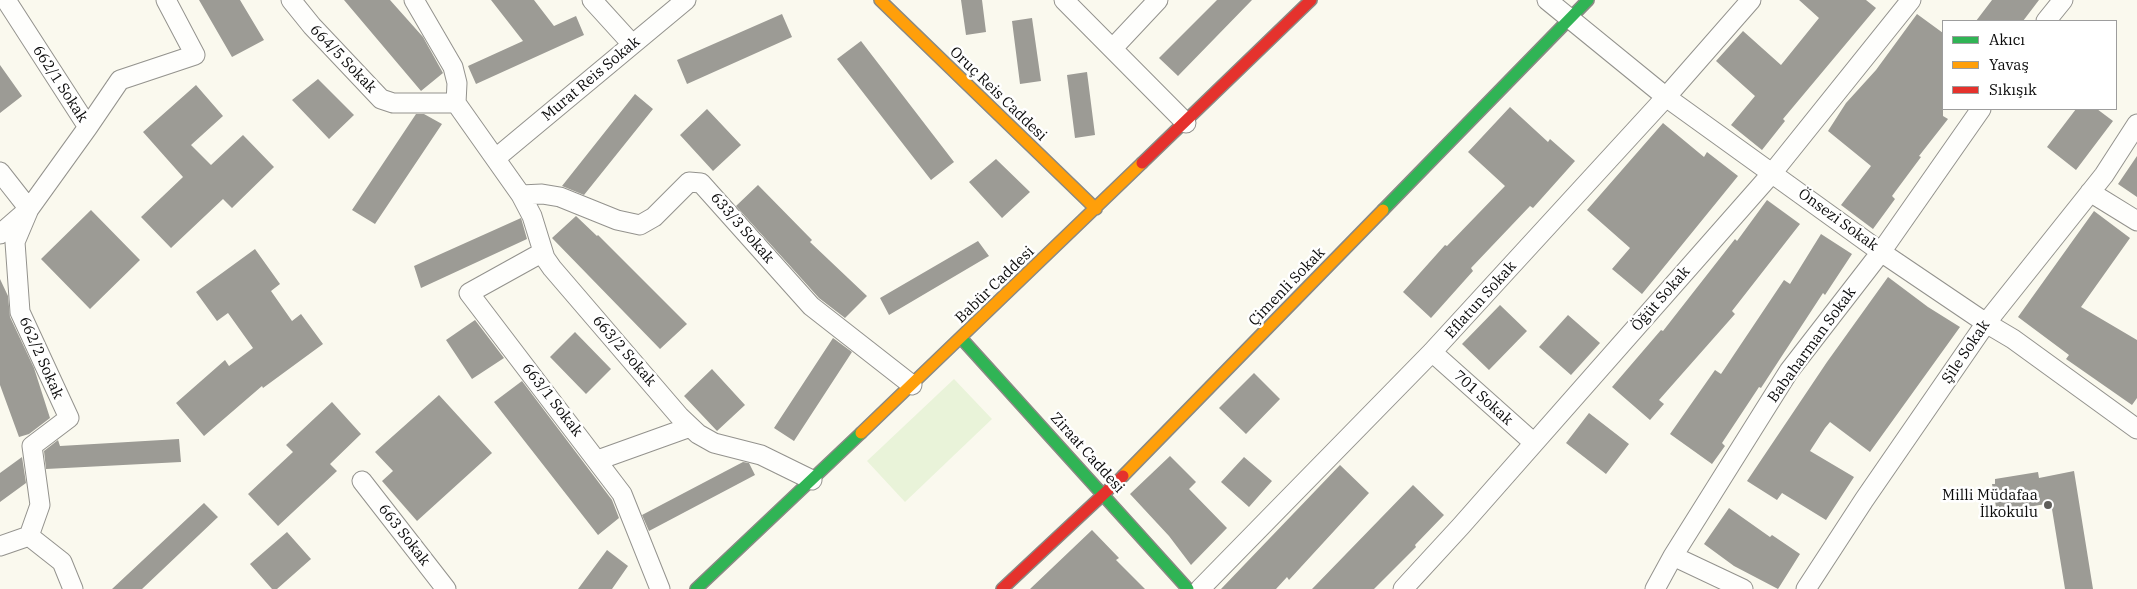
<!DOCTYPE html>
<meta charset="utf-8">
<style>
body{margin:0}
#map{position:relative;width:2137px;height:589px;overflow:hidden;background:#faf9ee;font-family:"IBM Plex Serif",serif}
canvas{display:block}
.legend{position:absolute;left:1942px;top:20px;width:175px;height:90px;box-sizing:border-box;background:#fff;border:1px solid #9d9d9d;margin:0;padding:6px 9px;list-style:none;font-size:15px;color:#0b0b0b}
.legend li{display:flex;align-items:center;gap:10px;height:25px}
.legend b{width:25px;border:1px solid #9d9d9d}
</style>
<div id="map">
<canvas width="2137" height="589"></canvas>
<ul class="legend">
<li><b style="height:6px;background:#30b455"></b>Akıcı</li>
<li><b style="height:6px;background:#ff9f0a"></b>Yavaş</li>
<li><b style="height:6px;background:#e5322d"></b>Sıkışık</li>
</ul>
</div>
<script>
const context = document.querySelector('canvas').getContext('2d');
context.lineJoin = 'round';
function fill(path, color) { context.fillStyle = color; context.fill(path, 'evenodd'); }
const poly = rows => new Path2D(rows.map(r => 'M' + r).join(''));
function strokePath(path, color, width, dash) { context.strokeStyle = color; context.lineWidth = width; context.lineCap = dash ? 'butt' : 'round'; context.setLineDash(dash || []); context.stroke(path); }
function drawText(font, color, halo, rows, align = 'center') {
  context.font = font + ' "IBM Plex Serif",serif'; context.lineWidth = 5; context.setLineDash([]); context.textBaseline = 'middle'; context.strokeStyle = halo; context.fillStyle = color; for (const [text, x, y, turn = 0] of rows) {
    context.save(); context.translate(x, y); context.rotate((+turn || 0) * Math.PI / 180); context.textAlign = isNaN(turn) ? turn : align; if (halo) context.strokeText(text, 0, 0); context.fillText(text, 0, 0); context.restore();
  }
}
const pitch = poly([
 [954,379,992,419,905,502,867,461]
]);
const building = poly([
 [199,0,240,0,264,40,232,57],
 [344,0,390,0,423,37,443,73,421,91],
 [491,0,534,0,554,26,576,16,584,35,476,84,468,66,523,41],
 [961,0,982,0,986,32,966,35],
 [1217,0,1252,0,1178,76,1159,58],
 [1799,0,1866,0,1876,8,1783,119,1785,121,1762,150,1731,125,1755,96,1716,61,1743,31,1781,65,1819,18],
 [1992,0,2039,0,2023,21,1976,21],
 [782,14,792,37,687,84,677,60],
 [1917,14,1943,33,1943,116,1948,119,1919,156,1921,157,1892,196,1895,199,1873,229,1841,205,1871,166,1828,131,1846,103,1876,70],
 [1032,18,1041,81,1020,84,1012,21],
 [861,41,954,162,931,180,837,59],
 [0,65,22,96,0,113],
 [1087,72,1095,135,1075,138,1067,75],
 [318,79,354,115,329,139,292,100],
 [196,85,223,116,191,145,211,165,243,135,274,167,232,208,223,199,171,248,141,217,183,177,143,132],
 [635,94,653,109,584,195,562,186],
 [1510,107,1548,142,1550,139,1575,161,1533,208,1530,206,1471,268,1473,271,1431,318,1403,292,1445,245,1447,246,1505,186,1468,152],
 [707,109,741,145,713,171,680,135],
 [2076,109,2097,109,2113,121,2076,170,2047,147],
 [416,114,424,114,442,124,375,224,352,210],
 [1663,123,1704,157,1707,152,1738,176,1642,294,1612,269,1630,248,1587,210],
 [2137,156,2137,197,2118,184],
 [996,159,1030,192,1002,218,969,182],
 [758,185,812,240,810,242,867,296,845,318,819,298,736,206],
 [1767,200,1800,224,1732,311,1735,314,1659,400,1664,404,1650,420,1612,387,1661,330,1663,331,1735,239,1737,241],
 [91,210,140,260,90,309,41,259],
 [2094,211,2130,238,2081,307,2137,340,2137,398,2132,405,2066,359,2069,355,2018,317],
 [576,216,597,236,598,235,687,324,660,349,552,238],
 [521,218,527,239,421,288,414,266],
 [1821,234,1852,254,1825,295,1823,293,1761,388,1759,387,1722,443,1725,446,1712,464,1670,434,1715,370,1721,374,1784,280,1790,284],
 [978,241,989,256,889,315,880,298],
 [255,249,280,284,271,291,292,321,301,314,323,344,263,388,262,386,204,436,176,403,225,360,229,366,253,348,228,313,217,321,196,292],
 [1888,277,1928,307,1960,327,1870,452,1830,422,1825,428,1810,451,1854,477,1826,520,1782,493,1777,500,1747,481,1827,362],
 [0,279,8,296,10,317,34,368,50,418,29,434,19,437,0,385],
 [1500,305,1527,331,1489,370,1462,344],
 [1568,315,1600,343,1571,375,1539,347],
 [475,320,504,358,472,379,446,340],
 [575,332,611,369,586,394,550,357],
 [833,338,852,352,794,441,774,428],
 [712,369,745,405,717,431,684,396],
 [1254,373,1280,399,1246,434,1219,408],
 [522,381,612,500,619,518,598,535,494,402],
 [439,395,492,453,417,521,382,481,393,471,375,452],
 [332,402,361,434,330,464,337,471,278,526,248,494,293,452,286,445],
 [1589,413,1629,444,1606,474,1566,443],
 [179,439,181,462,46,469,44,451,58,440,60,446],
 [1170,456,1196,482,1189,489,1227,528,1191,565,1169,536,1130,494],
 [22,457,26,483,0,502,0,473],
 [1244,457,1272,481,1249,507,1221,482],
 [743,462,749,463,755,475,649,531,642,515],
 [1340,465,1369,493,1289,580,1287,577,1276,589,1221,589],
 [2074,471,2093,589,2065,589,2051,503,2000,512,1999,506,1996,507,1992,484,1995,484,1995,479,2038,472,2039,478],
 [1413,485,1444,515,1415,545,1416,547,1374,589,1312,589],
 [204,503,218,517,142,589,112,589],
 [1729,508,1770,537,1772,535,1800,554,1778,589,1734,566,1704,544],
 [1092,530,1119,558,1116,560,1145,589,1030,589],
 [287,532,311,559,277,589,272,589,250,564],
 [607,550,628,566,612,589,578,589]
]);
const street = poly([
 [291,0,312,26,381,99,393,103,456,103,521,195,532,216,545,258,552,268,680,417,698,434,714,443,761,455,812,480],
 [414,0,453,67,457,83,456,103],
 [592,0,632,44],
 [1064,0,1186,123],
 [1547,0,1666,97,1881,252,1986,323,2013,339,2137,429],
 [2046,21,2063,0],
 [1113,48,1158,0],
 [88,127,120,80,195,55,166,0],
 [496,158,686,0],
 [0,172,29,209],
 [2090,192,2137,221],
 [521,195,542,194,560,197,617,220,640,225,654,217,689,182,701,183,811,306,912,385],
 [0,234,29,209,88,127,6,0],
 [543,252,469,293,622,494,660,589],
 [1432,352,1534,443],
 [598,460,690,427],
 [362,481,446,589],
 [29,536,40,505,32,446,69,418,20,312,15,242,29,209],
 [29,536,62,562,73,589],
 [0,546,29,536],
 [1673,556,1743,589],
 [1200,589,1432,352,1666,97,1751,0],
 [1403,589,1461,526,1773,172,1911,0],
 [1655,589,1673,556,1789,371,1881,252,1981,109],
 [1806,589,1864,500,1986,323,2104,175,2137,124]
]);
const fast = poly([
 [1383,210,1588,0],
 [961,338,1188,589],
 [696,589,861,433]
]);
const slow = poly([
 [880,0,1096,209],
 [861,433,1142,163],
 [1123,476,1383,210]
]);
const jam = poly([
 [1142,163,1311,0],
 [1002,589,1123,476]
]);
const markers = [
 [2048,505,5,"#5f5e5a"]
];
const streetNames = [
 ["664/5 Sokak",343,59,46],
 ["Murat Reis Sokak",591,79,-40],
 ["662/1 Sokak",60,84,57],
 ["Oruç Reis Caddesi",998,94,44],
 ["Önsezi Sokak",1838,220,36],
 ["633/3 Sokak",742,228,49],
 ["Babür Caddesi",995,285,-44],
 ["Çimenli Sokak",1287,287,-46],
 ["Öğüt Sokak",1661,299,-49],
 ["Eflatun Sokak",1481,300,-48],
 ["Babaharman Sokak",1812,345,-54],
 ["663/2 Sokak",624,351,49],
 ["Şile Sokak",1966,352,-56],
 ["662/2 Sokak",41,358,66],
 ["701 Sokak",1483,398,42],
 ["663/1 Sokak",552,400,52],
 ["Ziraat Caddesi",1087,453,48],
 ["663 Sokak",404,535,52]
];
const poiNames = [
 ["Milli Müdafaa",2038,496],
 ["İlkokulu",2038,513]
];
fill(pitch, '#e9f3d9');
fill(building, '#9c9b95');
strokePath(street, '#93928d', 21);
strokePath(fast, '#898984', 14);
strokePath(slow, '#898984', 14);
strokePath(jam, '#898984', 14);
strokePath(street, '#fefefc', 19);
strokePath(fast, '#30b455', 11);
strokePath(slow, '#ff9f0a', 11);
strokePath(jam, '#e5322d', 11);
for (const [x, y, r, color] of markers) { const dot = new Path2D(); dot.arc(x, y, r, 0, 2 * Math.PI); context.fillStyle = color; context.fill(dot); strokePath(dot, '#fff', 2); }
drawText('15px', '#0b0b0b', '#fff', streetNames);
drawText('15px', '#0b0b0b', '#fff', poiNames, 'right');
</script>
